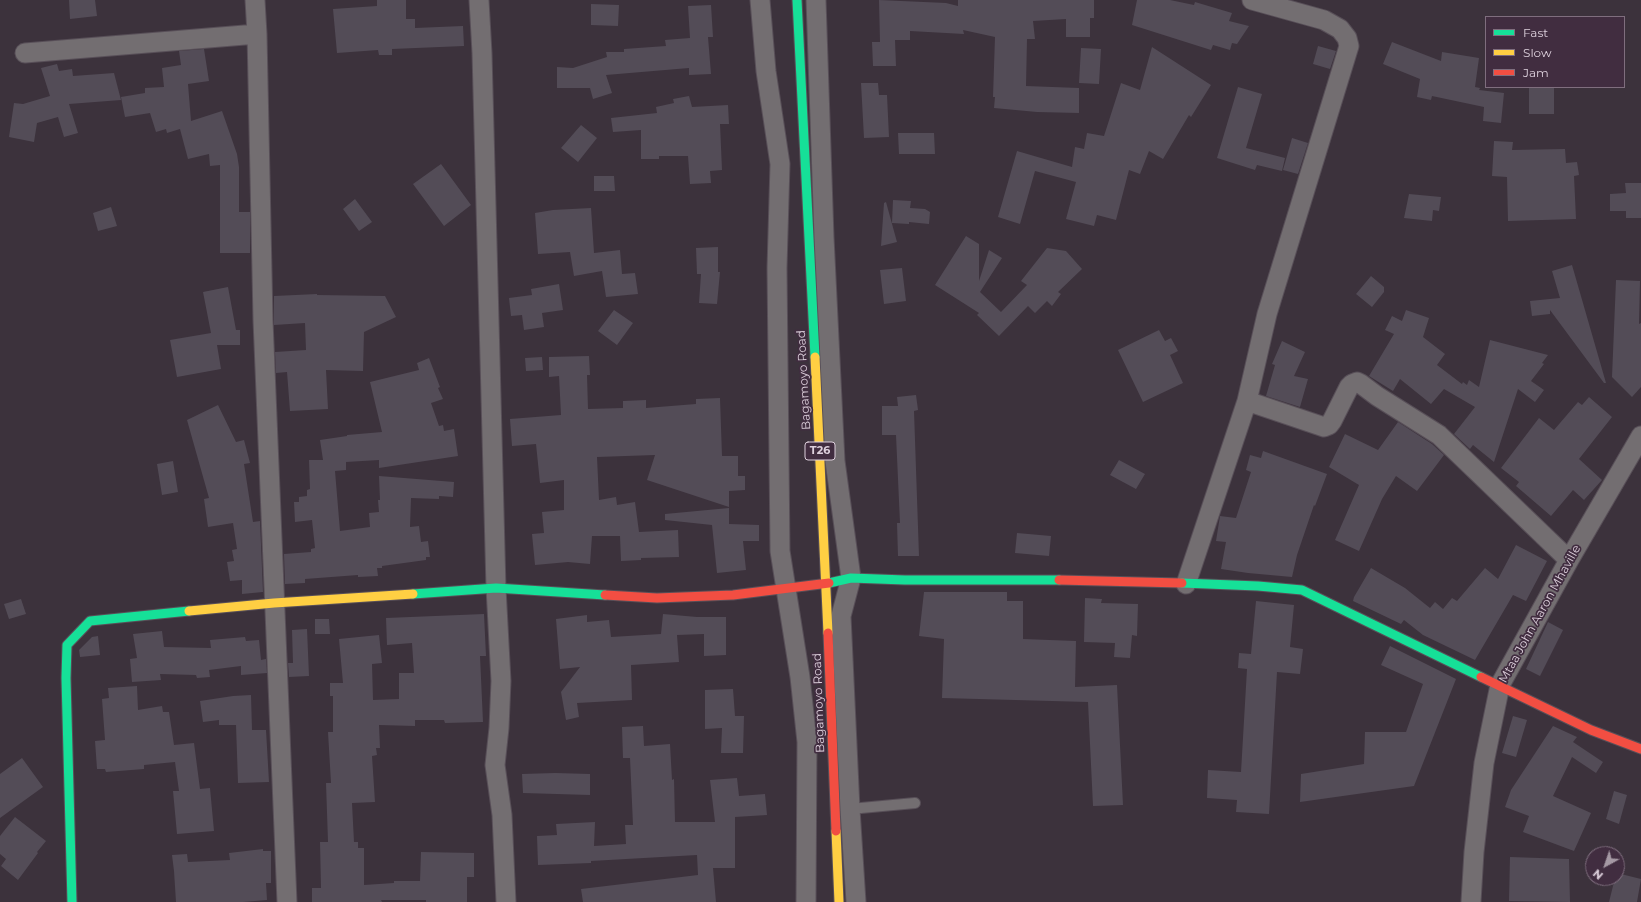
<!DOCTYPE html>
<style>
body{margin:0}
#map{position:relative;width:1641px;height:902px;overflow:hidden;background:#3c323c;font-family:Montserrat,sans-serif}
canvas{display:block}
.legend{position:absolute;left:1485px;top:16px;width:140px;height:72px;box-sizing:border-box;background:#412d40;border:1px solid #7f6e7e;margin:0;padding:5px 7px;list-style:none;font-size:12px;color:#ddd0dc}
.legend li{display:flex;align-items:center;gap:8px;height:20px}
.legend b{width:20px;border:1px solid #7f6e7e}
.north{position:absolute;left:1585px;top:846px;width:40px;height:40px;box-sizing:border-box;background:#412d40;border:1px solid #7f6e7e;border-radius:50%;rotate:220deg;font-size:11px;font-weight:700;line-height:16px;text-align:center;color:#ddd0dc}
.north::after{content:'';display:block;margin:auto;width:14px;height:18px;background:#a599a4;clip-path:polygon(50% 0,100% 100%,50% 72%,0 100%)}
</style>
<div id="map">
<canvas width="1641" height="902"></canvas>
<ul class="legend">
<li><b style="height:5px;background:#16e098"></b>Fast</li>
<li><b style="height:5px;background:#ffcf43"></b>Slow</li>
<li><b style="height:5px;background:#f24e42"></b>Jam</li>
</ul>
<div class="north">N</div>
</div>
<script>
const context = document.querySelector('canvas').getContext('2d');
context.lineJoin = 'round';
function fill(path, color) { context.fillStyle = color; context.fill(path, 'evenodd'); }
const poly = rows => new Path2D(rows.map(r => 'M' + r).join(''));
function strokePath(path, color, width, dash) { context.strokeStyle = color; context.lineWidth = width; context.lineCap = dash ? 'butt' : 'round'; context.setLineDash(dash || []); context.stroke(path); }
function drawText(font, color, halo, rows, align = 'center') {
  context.font = font + ' Montserrat,sans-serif'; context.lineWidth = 3.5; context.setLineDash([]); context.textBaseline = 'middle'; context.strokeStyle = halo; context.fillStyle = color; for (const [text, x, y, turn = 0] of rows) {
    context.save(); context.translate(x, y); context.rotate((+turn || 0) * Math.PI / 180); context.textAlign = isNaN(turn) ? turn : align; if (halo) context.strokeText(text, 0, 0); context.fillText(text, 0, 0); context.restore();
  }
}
const building = poly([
 [69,0,95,0,97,16,70,19],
 [377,0,406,0,406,19,415,19,415,28,463,26,464,46,392,49,392,55,379,55,378,50,337,53,333,9,377,6],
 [879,0,946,3,958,6,958,0,1094,0,1094,18,1090,18,1090,37,1066,37,1066,19,1033,21,1035,39,1027,39,1026,86,1079,88,1079,113,1037,112,994,108,995,97,993,97,995,37,963,30,964,34,910,31,910,40,895,40,896,66,873,66,872,42,880,42],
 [1137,0,1170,0,1194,5,1195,2,1232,13,1229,21,1249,26,1237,44,1232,43,1230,50,1213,45,1211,50,1132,25],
 [591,4,619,5,618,26,591,25],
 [711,5,713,37,708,37,711,74,689,75,689,68,606,75,612,93,593,99,590,88,557,88,557,67,573,68,607,57,606,52,624,52,624,49,666,46,665,40,690,38,688,6],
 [1392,42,1441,61,1442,52,1479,58,1475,87,1480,88,1479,90,1504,93,1501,123,1483,121,1484,107,1432,96,1431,100,1417,97,1420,79,1383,64],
 [1318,46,1336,51,1330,69,1313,64],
 [1152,47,1211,85,1191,117,1189,115,1163,159,1149,151,1140,174,1129,170,1116,220,1097,215,1094,226,1066,219,1076,182,1035,171,1020,224,998,217,1017,151,1072,167,1075,147,1084,149,1087,133,1104,136,1121,83,1140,90],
 [1081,48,1101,49,1099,84,1079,83],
 [204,49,209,81,188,84,191,121,222,111,237,154,239,167,239,212,250,212,250,253,220,253,220,165,210,166,209,154,188,159,180,129,167,133,166,129,156,132,150,113,125,117,121,97,145,93,145,88,164,87,162,68,181,65,179,51],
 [57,64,59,71,72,69,73,76,114,73,121,100,69,104,78,133,64,137,58,117,37,123,34,142,9,137,14,103,23,104,50,96,41,68],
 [861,83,878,83,879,95,887,95,889,137,864,138],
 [1238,87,1262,94,1246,148,1285,158,1282,171,1257,165,1255,170,1217,158],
 [1529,87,1554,87,1554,114,1529,114],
 [689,96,692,107,728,105,729,124,720,124,722,170,710,171,711,183,690,184,688,156,659,156,659,159,641,159,641,130,613,132,611,118,657,113,656,107,674,103,673,99],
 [581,125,597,138,578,162,561,148],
 [898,133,934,133,935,154,899,154],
 [1292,138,1308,143,1298,174,1283,170],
 [1494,141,1513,142,1512,150,1565,149,1566,163,1577,162,1579,175,1574,176,1576,219,1508,221,1507,177,1492,176],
 [441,164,471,205,444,226,413,184],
 [594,176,614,176,615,191,594,191],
 [1625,183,1641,183,1641,218,1626,218,1626,211,1610,211,1610,194,1626,193],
 [1409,194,1441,197,1439,211,1433,210,1432,221,1404,218],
 [355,199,372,222,359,231,343,209],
 [893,200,911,201,910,208,925,209,930,212,929,224,909,222,909,224,892,223],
 [886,202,897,242,881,246,884,203],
 [111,207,117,226,98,231,93,213],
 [591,208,594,253,620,250,622,274,635,273,638,294,606,297,602,271,574,276,570,252,538,254,535,213,553,210],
 [966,236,979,244,979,281,989,250,1002,258,980,292,1001,312,1027,285,1021,281,1047,248,1066,251,1082,269,1058,292,1061,294,1052,306,1047,301,1035,313,1028,306,999,336,977,315,979,313,935,285],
 [718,247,718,272,720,272,717,304,699,303,701,274,697,274,696,248],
 [1572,265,1606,383,1604,383,1550,310,1550,314,1532,316,1530,301,1560,298,1552,271],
 [902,268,906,301,884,304,880,270],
 [1371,276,1384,287,1384,292,1372,307,1356,294],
 [1616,280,1640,281,1639,324,1641,323,1641,387,1632,397,1612,377],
 [559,284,563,310,542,313,544,327,524,330,522,315,511,316,509,298,532,295,531,289],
 [228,287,236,330,240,330,240,345,217,345,221,369,177,377,170,340,211,333,203,292],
 [317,294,317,295,385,296,396,317,364,332,363,371,326,370,328,409,290,411,287,372,276,373,275,352,306,350,305,323,274,325,274,296],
 [614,310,633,323,617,345,598,331],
 [1406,310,1429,318,1423,337,1445,354,1437,365,1462,384,1463,382,1467,385,1469,380,1479,387,1490,340,1548,355,1542,363,1544,364,1531,381,1544,390,1535,402,1518,389,1494,462,1473,445,1470,449,1454,434,1475,407,1444,389,1431,404,1400,379,1393,391,1369,376,1394,334,1385,330,1392,316,1402,321],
 [1159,330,1165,341,1171,338,1178,351,1170,355,1183,383,1143,402,1118,350],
 [1282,341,1305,352,1294,376,1308,379,1300,407,1266,396,1275,365,1272,364],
 [589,356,590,375,587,375,588,409,623,408,623,401,646,400,646,408,696,404,696,399,720,398,722,456,738,456,738,476,745,476,745,490,729,491,729,507,647,480,655,455,597,457,599,500,616,497,617,505,635,502,639,532,678,530,679,557,641,558,641,560,621,561,620,536,592,536,590,564,568,562,535,565,532,534,544,533,542,512,564,510,564,480,540,483,536,444,512,446,510,419,561,415,559,376,549,377,549,357],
 [542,357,543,370,526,371,525,358],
 [429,358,440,387,438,388,443,399,431,403,439,426,443,425,444,431,454,429,458,456,379,468,379,460,346,462,346,470,335,471,340,531,370,527,369,513,379,512,378,500,380,500,379,476,454,482,453,497,439,496,439,499,411,498,410,527,419,526,421,542,428,541,430,557,426,557,426,560,382,566,382,568,377,568,378,576,358,577,358,575,305,579,305,583,285,584,284,554,311,552,311,549,315,548,312,520,295,522,294,502,299,502,299,497,307,496,307,490,310,489,309,460,323,460,320,440,347,436,347,435,382,432,370,382,419,370,417,363],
 [916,395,918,410,914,411,919,556,898,556,897,523,900,523,896,435,882,435,882,406,898,406,897,397],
 [1589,397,1612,417,1579,459,1602,480,1584,500,1573,490,1551,516,1516,486,1519,482,1501,468,1539,418,1554,430,1578,402,1582,405],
 [218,405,236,442,244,440,250,463,244,464,253,522,260,521,263,592,242,594,242,580,230,581,227,562,234,561,232,550,237,549,233,523,208,527,204,499,209,498,187,420],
 [1398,422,1432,444,1444,455,1417,491,1396,476,1382,499,1359,551,1335,540,1359,485,1329,467,1345,434,1378,450],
 [1263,451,1327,474,1315,506,1314,505,1297,555,1292,577,1248,573,1221,569,1226,542,1216,541,1220,516,1236,518,1251,472,1246,470,1250,455,1261,458],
 [1119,460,1145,474,1136,489,1110,475],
 [173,461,178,492,162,495,157,464],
 [729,508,729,524,759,525,759,541,743,541,746,570,717,573,712,525,665,520,665,514],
 [1017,533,1051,536,1049,556,1015,553],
 [1516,545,1547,561,1526,601,1513,595,1475,660,1423,635,1404,620,1401,624,1353,601,1354,597,1371,568,1405,588,1430,608,1435,602,1443,609,1452,598,1457,601,1485,568,1498,579],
 [924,592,1007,592,1007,601,1023,601,1023,639,1076,641,1075,687,1117,685,1123,805,1093,806,1088,702,942,698,944,639,919,636],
 [1085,598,1102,599,1101,603,1138,604,1137,636,1132,635,1130,658,1114,657,1115,643,1084,642],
 [21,599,26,614,9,619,4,604],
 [1256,601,1294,605,1290,647,1303,649,1300,674,1277,672,1269,814,1236,812,1237,800,1207,798,1208,770,1241,772,1247,669,1238,668,1239,653,1251,654],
 [484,614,486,656,480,656,483,722,445,723,444,720,415,720,415,726,379,725,380,748,376,748,377,755,372,756,375,802,352,803,354,842,358,842,358,848,364,848,364,885,394,883,394,881,420,881,421,852,474,853,474,877,467,877,467,902,426,902,426,900,381,900,382,902,312,902,312,888,321,888,320,842,328,842,326,783,331,783,328,732,333,732,333,696,330,696,330,683,343,683,339,639,379,635,382,663,372,664,373,700,399,699,399,673,414,673,412,643,387,645,386,618],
 [663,614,697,617,726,617,726,655,704,656,704,634,677,635,679,662,631,665,632,700,577,703,579,717,566,720,561,692,580,667,560,669,556,619,587,615,587,622,609,620,611,637,661,634],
 [315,619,329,619,330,634,315,634],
 [1548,622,1563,630,1540,676,1526,669],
 [307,629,309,676,289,677,288,663,293,663,292,630],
 [162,631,164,647,211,648,210,640,245,637,246,641,259,640,261,660,266,659,267,673,241,675,241,666,209,670,210,677,197,678,196,675,160,674,161,680,132,682,130,659,137,658,133,634],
 [98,636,100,655,80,657,79,650,92,637],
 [1390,646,1456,679,1414,786,1300,802,1301,774,1364,764,1365,732,1406,732,1423,684,1381,665],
 [137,686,138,710,162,706,163,712,169,712,174,745,194,743,200,789,210,788,214,831,177,834,173,791,179,791,175,762,144,765,144,769,106,772,105,769,97,769,95,741,105,740,102,699,109,698,108,688],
 [733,689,735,716,744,716,743,753,721,753,722,728,705,729,705,690],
 [251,695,252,730,266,730,269,782,238,783,236,725,219,725,219,720,203,722,200,701,233,696],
 [1513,716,1527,720,1516,757,1502,753],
 [643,726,644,746,670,744,672,780,674,779,675,822,715,822,710,780,737,778,739,796,765,794,767,815,735,817,735,868,713,868,716,902,583,902,581,889,698,875,697,855,591,861,591,863,538,865,537,836,557,835,556,824,595,822,594,846,626,844,625,825,633,825,630,758,623,758,622,727],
 [1553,726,1577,737,1573,742,1603,762,1596,773,1572,757,1553,796,1591,813,1574,851,1523,832,1529,816,1505,807,1511,790],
 [22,758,43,787,0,818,0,774],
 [555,773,590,774,590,795,523,793,522,774],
 [1614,791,1627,795,1619,824,1606,819],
 [15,817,46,841,37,852,38,853,18,880,1,866,6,859,0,854,0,836],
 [263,849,263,851,271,851,271,883,266,883,267,900,243,902,176,902,174,871,172,855,187,854,188,862,230,860,229,853],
 [1510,857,1569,859,1570,902,1509,901],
 [1617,873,1641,879,1637,902,1609,902,1615,878,1617,878]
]);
const lane = poly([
 [850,809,915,803]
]);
const street = poly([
 [255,0,257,34,263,320,287,902],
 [479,0,482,53,496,588,501,681,499,728,495,765,502,815,506,902],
 [760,0,766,71,780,164,777,268,780,551,800,677,807,742,806,902],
 [816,0,824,237,835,461,851,578,841,616,850,809,856,902],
 [25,53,257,34],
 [1247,401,1324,427,1329,425,1332,421,1349,387,1352,384,1357,382,1361,384,1377,396,1439,435,1569,560],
 [1186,584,1247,401,1267,314,1349,46,1347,38,1340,29,1324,20,1252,0],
 [1471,902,1474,852,1484,763,1500,685,1569,560,1641,436]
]);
const fast = poly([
 [797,0,815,357],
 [829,583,851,578,905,580,1059,580],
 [1182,583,1258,586,1302,590,1481,677],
 [413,594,496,588,605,595],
 [72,902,66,678,67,645,90,621,189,611]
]);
const slow = poly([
 [815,357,828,633],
 [189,611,274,603,413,594],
 [836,831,839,902]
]);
const jam = poly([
 [1059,580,1182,583],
 [605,595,657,598,733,595,829,583],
 [828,633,836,831],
 [1481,677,1591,730,1641,749]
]);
const shields = [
 [820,451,30]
];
const shieldNames = [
 ["T26",820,451]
];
const streetNames = [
 ["Bagamoyo Road",804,380,-93],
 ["Mtaa John Aaron Mhaville",1540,614,-61],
 ["Bagamoyo Road",819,703,-92]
];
fill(building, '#534c57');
strokePath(lane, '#584f58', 12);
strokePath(street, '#584f58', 21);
strokePath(fast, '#584f58', 11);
strokePath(slow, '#584f58', 11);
strokePath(jam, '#584f58', 11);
strokePath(lane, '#736e71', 10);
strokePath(street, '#736e71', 19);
strokePath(fast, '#16e098', 9);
strokePath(slow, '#ffcf43', 9);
strokePath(jam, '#f24e42', 9);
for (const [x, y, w] of shields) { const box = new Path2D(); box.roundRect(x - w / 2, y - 9, w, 18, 3); context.fillStyle = '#412d40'; context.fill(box); strokePath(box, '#ddd0dc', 1); }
drawText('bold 11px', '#ddd0dc', null, shieldNames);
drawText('12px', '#ddd0dc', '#412d40', streetNames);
</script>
